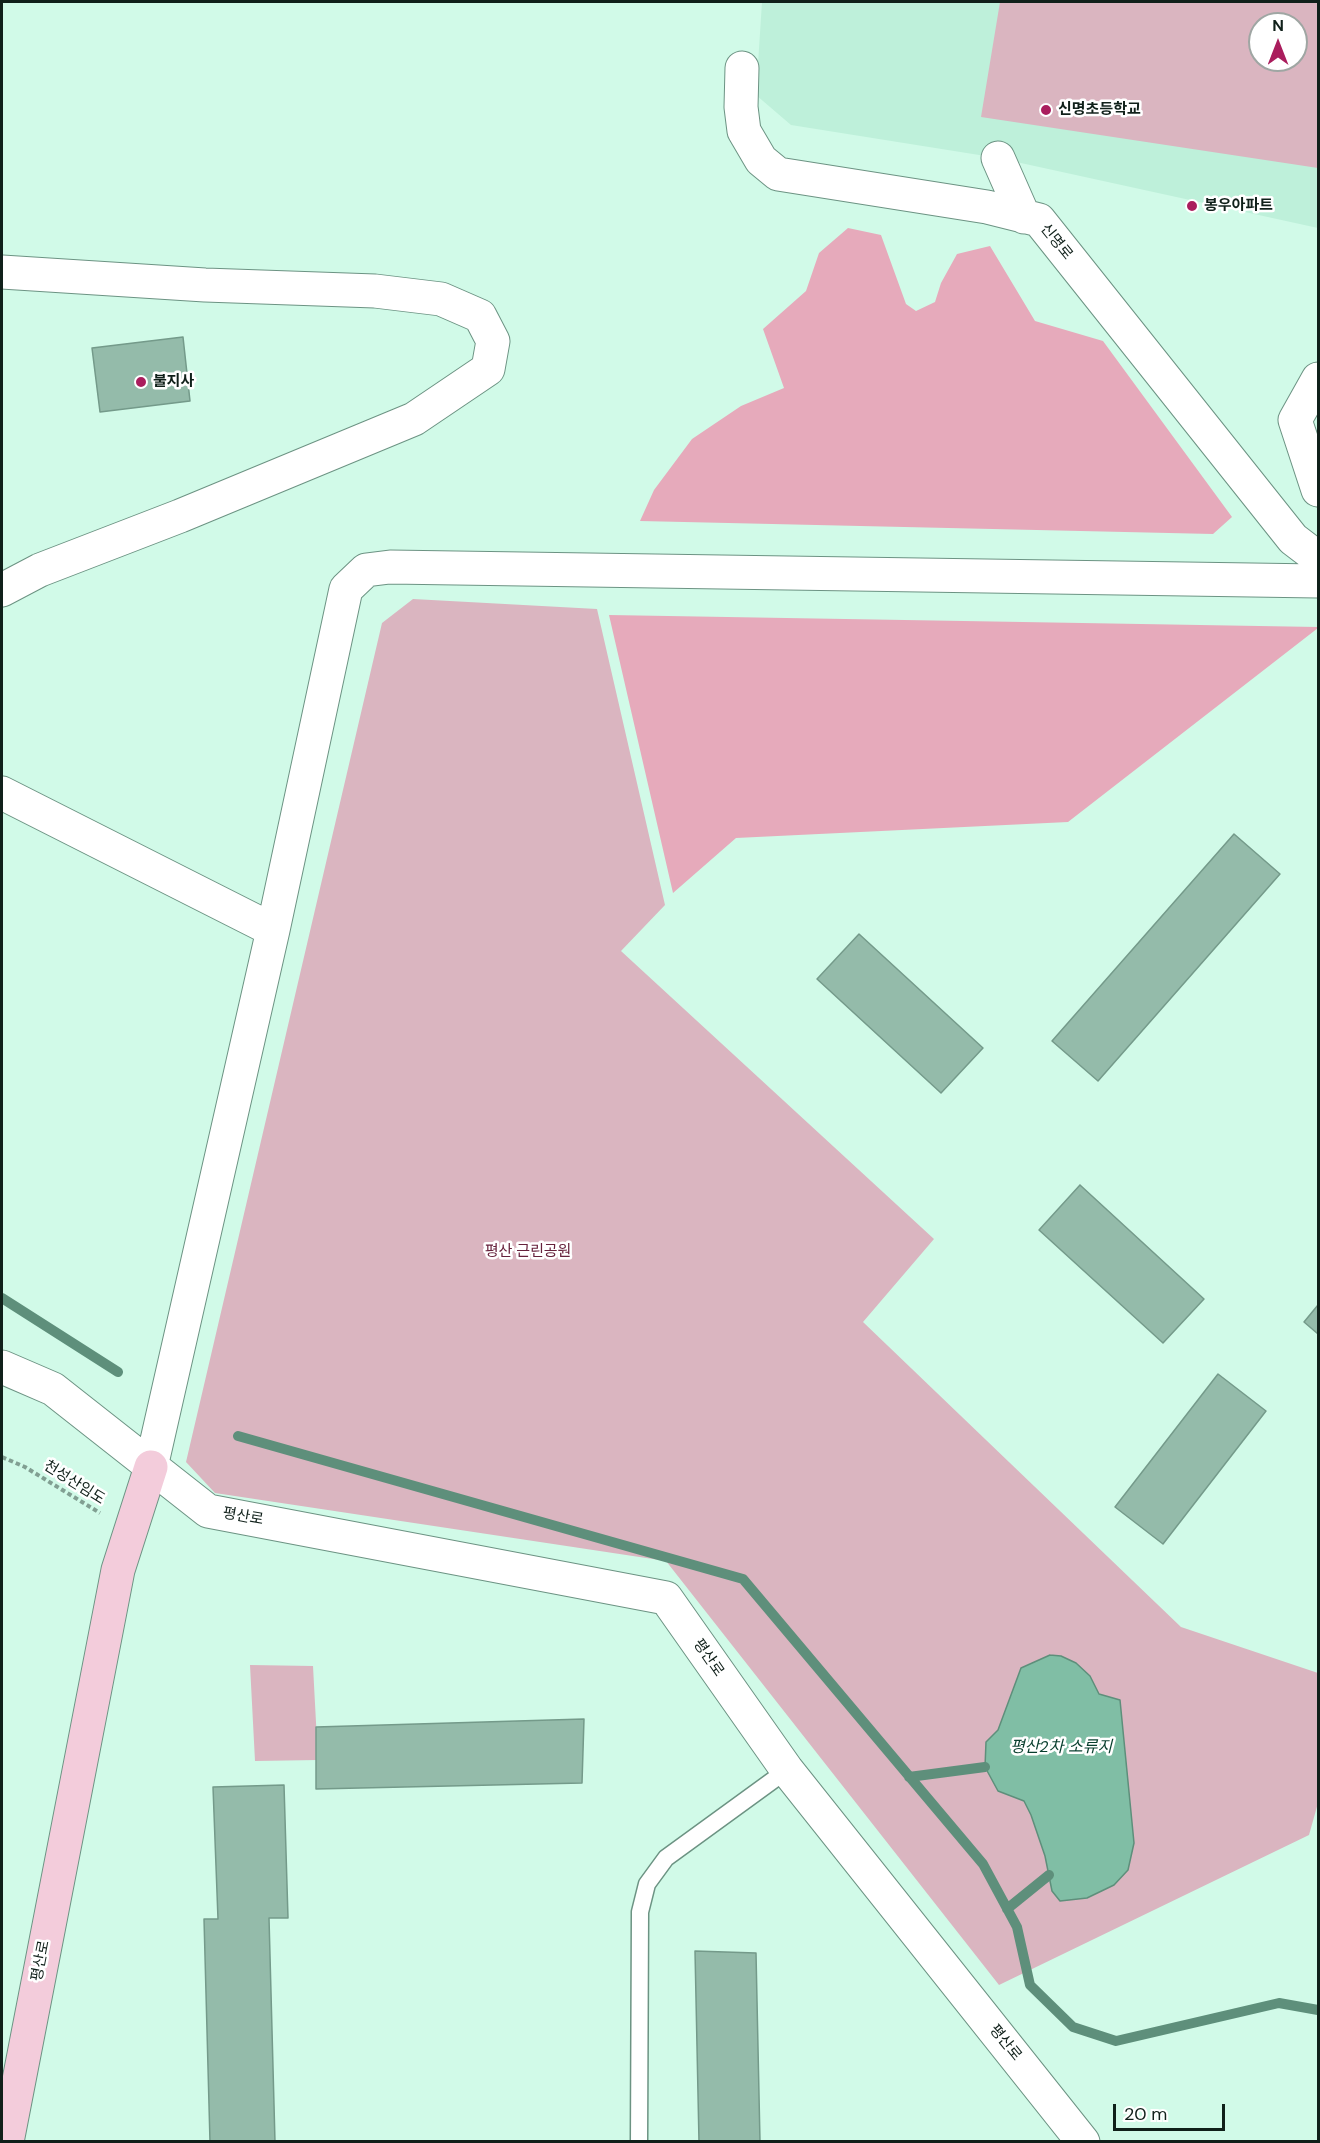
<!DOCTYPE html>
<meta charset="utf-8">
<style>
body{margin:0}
#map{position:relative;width:1320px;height:2143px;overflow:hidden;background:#d1fae8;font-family:"DM Sans",sans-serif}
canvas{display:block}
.frame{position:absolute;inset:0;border:3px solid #10201a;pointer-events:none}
.north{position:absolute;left:1248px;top:12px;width:60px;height:60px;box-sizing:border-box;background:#fff;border:2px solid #9fa6a3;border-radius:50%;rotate:0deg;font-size:16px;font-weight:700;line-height:24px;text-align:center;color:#10201a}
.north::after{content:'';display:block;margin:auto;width:21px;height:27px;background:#aa1d5d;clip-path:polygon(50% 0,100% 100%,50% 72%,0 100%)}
.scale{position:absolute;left:1113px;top:2104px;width:112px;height:27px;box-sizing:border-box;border:3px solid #10201a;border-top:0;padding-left:8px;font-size:18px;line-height:21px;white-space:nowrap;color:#10201a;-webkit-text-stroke:4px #fff;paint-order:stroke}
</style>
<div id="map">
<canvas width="1320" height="2143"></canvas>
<div class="frame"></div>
<div class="north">N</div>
<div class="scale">20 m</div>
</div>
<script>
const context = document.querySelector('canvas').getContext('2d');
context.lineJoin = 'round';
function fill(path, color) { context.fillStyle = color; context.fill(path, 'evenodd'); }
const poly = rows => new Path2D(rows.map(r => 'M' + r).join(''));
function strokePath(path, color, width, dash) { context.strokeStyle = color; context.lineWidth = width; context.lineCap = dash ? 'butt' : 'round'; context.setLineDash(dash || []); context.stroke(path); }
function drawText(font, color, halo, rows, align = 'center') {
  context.font = font + ' "DM Sans","Noto Sans KR",sans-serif'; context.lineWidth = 5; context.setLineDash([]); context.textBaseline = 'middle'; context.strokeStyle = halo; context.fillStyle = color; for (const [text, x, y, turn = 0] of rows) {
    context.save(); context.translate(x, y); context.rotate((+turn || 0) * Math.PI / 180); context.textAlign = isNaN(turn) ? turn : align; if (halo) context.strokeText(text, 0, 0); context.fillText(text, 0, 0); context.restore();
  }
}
const built = poly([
 [762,2,1318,2,1318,228,998,158,791,125,756,95],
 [1260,24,1296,24,1296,60,1260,60]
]);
const green = poly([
 [1000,2,1318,2,1318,168,981,117],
 [1260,24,1296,24,1296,60,1260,60],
 [413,599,597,609,665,905,621,951,934,1239,863,1322,1181,1627,1318,1673,1318,1803,1309,1835,999,1985,666,1561,215,1493,186,1462,382,623],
 [250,1665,313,1666,318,1760,255,1761]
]);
const forest = poly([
 [848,228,881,235,906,304,916,311,935,302,941,283,957,254,990,246,1035,321,1103,341,1232,517,1213,534,640,521,654,490,692,439,741,406,784,388,763,329,806,291,819,253],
 [609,615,1318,627,1318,628,1068,822,736,838,673,893]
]);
const water = poly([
 [1050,1655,1061,1656,1076,1663,1090,1676,1099,1694,1120,1700,1134,1843,1128,1870,1114,1885,1087,1898,1060,1901,1052,1891,1045,1856,1031,1815,1024,1801,998,1791,985,1767,986,1742,998,1730,1021,1668,1050,1655]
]);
const stream = poly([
 [2,1298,118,1372],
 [238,1436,743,1579,983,1864,1017,1927,1030,1985,1073,2027,1116,2041,1279,2003,1318,2010],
 [909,1777,985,1767],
 [1007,1909,1049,1875]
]);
const building = poly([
 [183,337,190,401,100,412,92,348,183,337],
 [1234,834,1280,874,1098,1081,1052,1041,1234,834],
 [859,934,983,1048,941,1093,817,979,859,934],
 [1080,1185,1204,1299,1163,1343,1039,1230,1080,1185],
 [1318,1305,1318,1334,1304,1322,1318,1305],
 [1218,1374,1266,1411,1163,1544,1115,1507,1218,1374],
 [584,1719,582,1783,316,1789,316,1727,584,1719],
 [284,1785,288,1918,269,1918,275,2142,210,2142,204,1919,218,1919,213,1787,284,1785],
 [695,1951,756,1953,760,2142,699,2142,695,1951]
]);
const path = poly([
 [2,1457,25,1467,100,1513]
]);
const lane = poly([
 [639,2142,640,1912,647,1884,666,1858,787,1770]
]);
const street = poly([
 [742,68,741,107,744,131,761,160,778,174,987,207,1039,220,1293,539,1318,558],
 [998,158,1024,217],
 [2,272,205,285,375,291,441,299,480,316,493,341,488,369,414,419,180,516,40,570,2,590],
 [1318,379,1295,420,1318,490],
 [2,793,273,930],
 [2,1367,53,1389,208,1511,666,1598,787,1770,1083,2142],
 [151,1467,273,930,346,589,366,570,390,567,1318,581]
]);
const secondary = poly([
 [7,2142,118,1570,151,1467]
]);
const markers = [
 [1046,110,6,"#aa1d5d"],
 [1192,206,6,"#aa1d5d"],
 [141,382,6,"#aa1d5d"]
];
const poiNames = [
 ["신명초등학교",1058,110],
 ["봉우아파트",1204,206],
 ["불지사",153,382]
];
const streetNames = [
 ["신명로",1056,242,51],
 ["천성산임도",74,1483,32],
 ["평산로",243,1517,10],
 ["평산로",708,1658,55],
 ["평산로",41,1961,-79],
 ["평산로",1005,2043,51]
];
const parkNames = [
 ["평산 근린공원",528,1252]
];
const waterNames = [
 ["평산2차 소류지",1061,1748]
];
fill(built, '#bef0da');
fill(green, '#dab5c0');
fill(forest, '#e6aabb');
fill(water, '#80bea5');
strokePath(water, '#5e8f7b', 1.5);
strokePath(stream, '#5e8f7b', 10);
fill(building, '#94bbaa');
strokePath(building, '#749a8a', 1.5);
strokePath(lane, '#6c9383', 19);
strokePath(street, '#6c9383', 35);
strokePath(secondary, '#6c9383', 35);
strokePath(path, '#819f92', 4, [4.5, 3]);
strokePath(lane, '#fff', 16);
strokePath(street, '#fff', 33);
strokePath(secondary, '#f3ccdb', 33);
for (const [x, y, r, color] of markers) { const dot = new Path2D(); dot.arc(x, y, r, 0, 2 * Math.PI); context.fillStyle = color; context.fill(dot); strokePath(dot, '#fff', 2); }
drawText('bold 15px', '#10201a', '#fff', poiNames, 'left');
drawText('15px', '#10201a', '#fff', streetNames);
drawText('15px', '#66213c', '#fff', parkNames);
drawText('italic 16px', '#073e2d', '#fff', waterNames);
</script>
